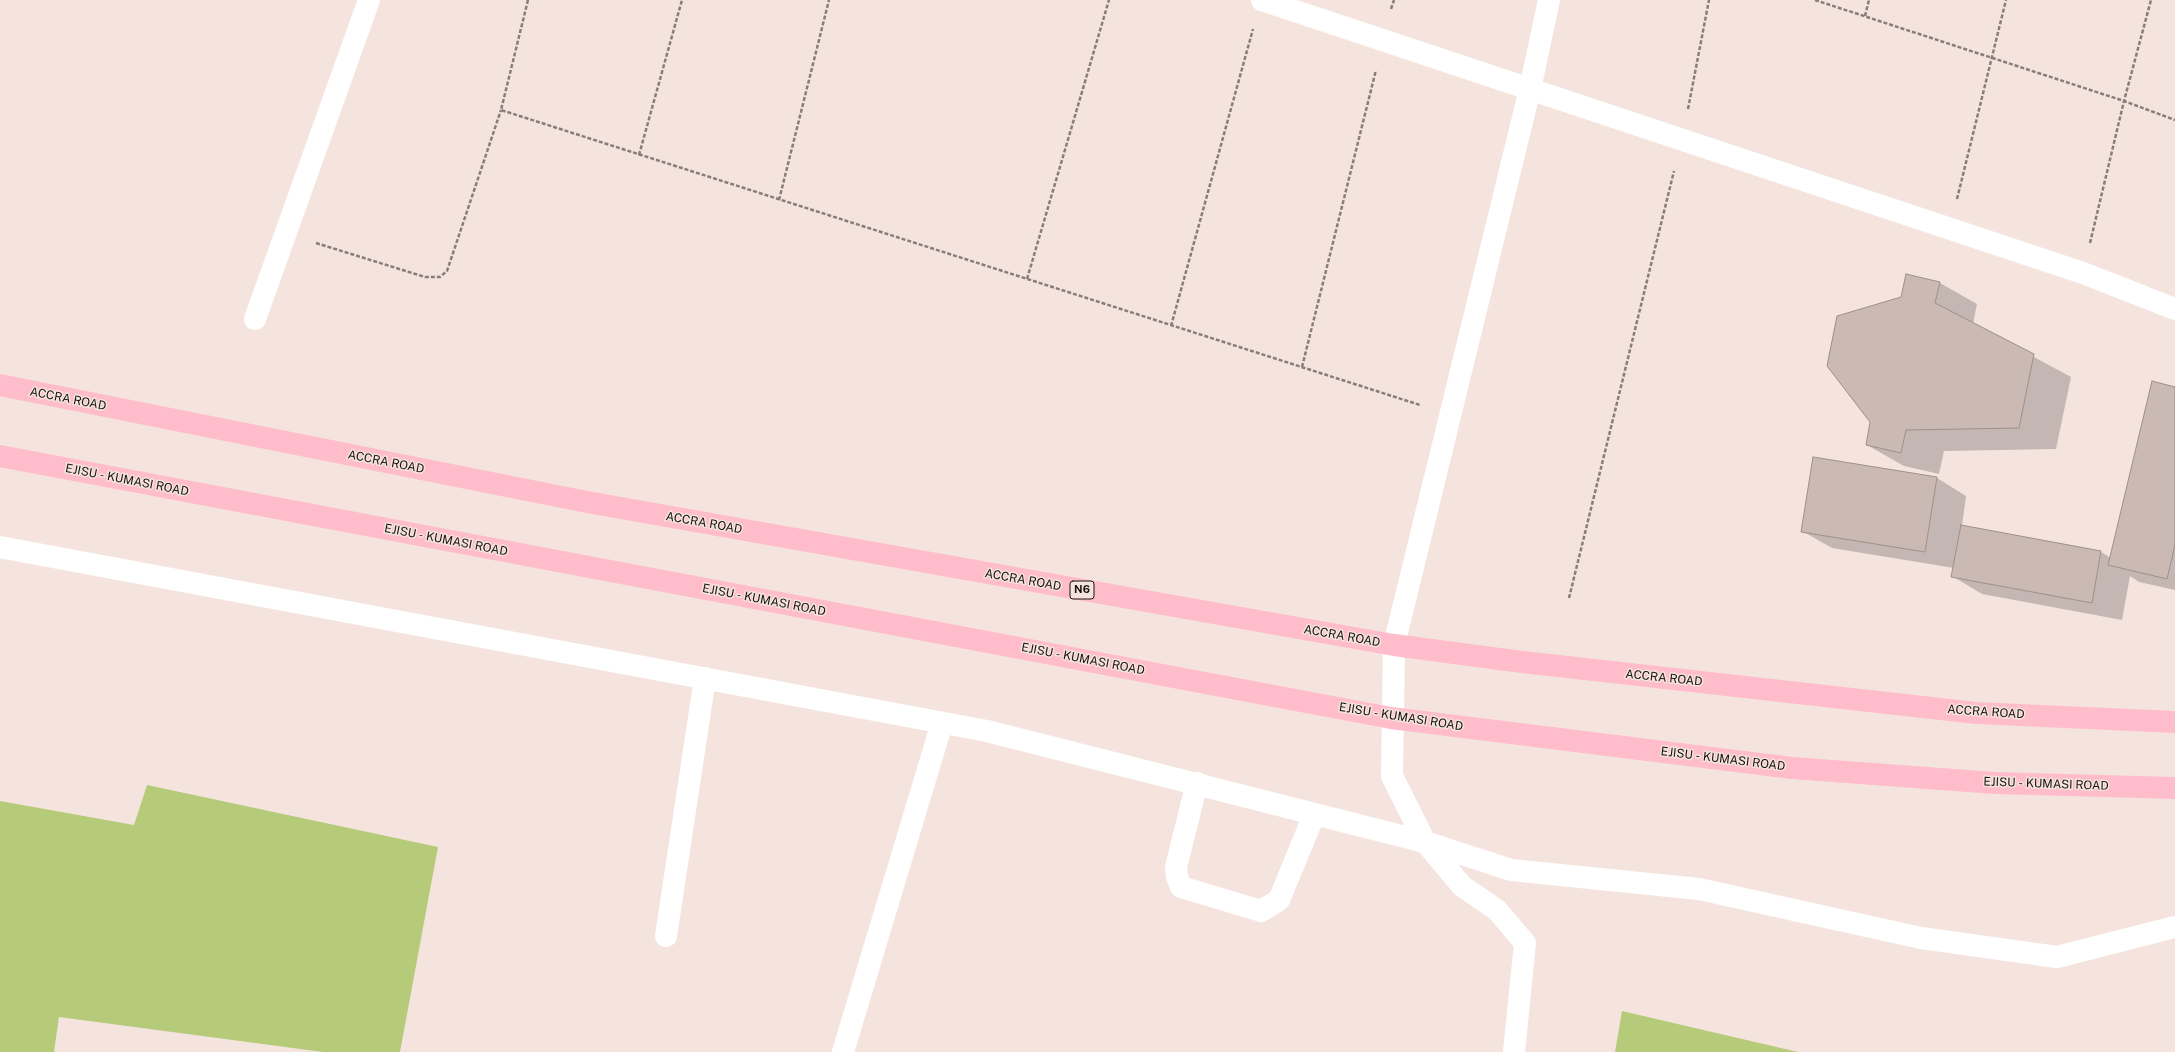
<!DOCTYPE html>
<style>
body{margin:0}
canvas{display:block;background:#f5e4de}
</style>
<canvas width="2175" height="1052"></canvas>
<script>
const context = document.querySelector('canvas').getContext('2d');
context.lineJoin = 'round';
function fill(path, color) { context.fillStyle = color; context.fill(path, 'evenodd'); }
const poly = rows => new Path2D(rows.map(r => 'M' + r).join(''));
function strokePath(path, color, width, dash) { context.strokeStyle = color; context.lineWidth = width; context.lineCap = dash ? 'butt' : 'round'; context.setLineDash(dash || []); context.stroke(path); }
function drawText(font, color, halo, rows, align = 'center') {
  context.font = font + ' "Public Sans",sans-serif'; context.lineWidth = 3; context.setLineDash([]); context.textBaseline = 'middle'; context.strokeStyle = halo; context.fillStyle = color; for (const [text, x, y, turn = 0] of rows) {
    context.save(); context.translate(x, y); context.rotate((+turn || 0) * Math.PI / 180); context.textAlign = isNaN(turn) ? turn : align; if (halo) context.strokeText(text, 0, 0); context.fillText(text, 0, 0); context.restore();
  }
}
const green = poly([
 [147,785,438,847,400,1052,323,1052,59,1017,54,1052,0,1052,0,801,134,825],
 [1622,1011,1798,1052,1615,1052]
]);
const shadow = poly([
 [1940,283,1977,304,1973,324,2071,377,2056,449,1944,451,1939,474,1904,466,1867,445,1902,297],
 [2175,388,2175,590,2139,582,2130,576,2122,620,1982,594,1952,576,1954,568,1832,548,1802,531,1937,478,1966,496,1962,526,2101,552,2111,558]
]);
const building = poly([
 [1906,274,1940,282,1935,303,2034,354,2019,428,1906,430,1901,453,1866,445,1870,422,1827,366,1837,316,1901,297,1906,274],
 [2152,381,2175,387,2175,545,2167,579,2108,565,2152,381],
 [1813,457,1937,477,1925,552,1801,532,1813,457],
 [1961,525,2101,551,2092,603,1951,577,1961,525]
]);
const path = poly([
 [528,0,501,110,1420,405],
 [1815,0,2124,101,2175,120],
 [1391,9,1394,0],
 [1865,16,1869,0],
 [1688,109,1709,0],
 [639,155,682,0],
 [1957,199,2006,0],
 [779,200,829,0],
 [316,243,425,277,440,277,447,271,501,110],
 [2090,243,2124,101,2151,0],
 [1027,279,1109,0],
 [1171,326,1253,29],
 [1302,367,1376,70],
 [1569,598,1674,171]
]);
const minor = poly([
 [1262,0,2083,273,2175,309],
 [255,319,369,0],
 [0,547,987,731,1425,842,1511,870,1699,889,1921,938,2057,957,2175,927],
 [1197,783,1176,867,1177,877,1181,887,1261,911,1279,900,1314,815],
 [666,936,705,678],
 [843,1052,942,723],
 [1514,1052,1525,943,1497,910,1462,886,1425,842,1392,776,1394,645,1530,89,1549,0]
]);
const highway = poly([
 [0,385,587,502,1394,645,1514,661,1976,713,2175,722],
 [0,456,1391,718,1792,768,1995,783,2175,788]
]);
const shields = [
 [1082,590,24]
];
const shieldNames = [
 ["N6",1082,590]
];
const streetNames = [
 ["ACCRA ROAD",68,399,11],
 ["ACCRA ROAD",386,462,11],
 ["EJISU - KUMASI ROAD",127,480,11],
 ["ACCRA ROAD",704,523,10],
 ["EJISU - KUMASI ROAD",446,540,11],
 ["ACCRA ROAD",1023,580,10],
 ["EJISU - KUMASI ROAD",764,600,11],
 ["ACCRA ROAD",1342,636,10],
 ["EJISU - KUMASI ROAD",1083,659,11],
 ["ACCRA ROAD",1664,678,6],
 ["ACCRA ROAD",1986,712,4],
 ["EJISU - KUMASI ROAD",1401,717,9],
 ["EJISU - KUMASI ROAD",1723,759,7],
 ["EJISU - KUMASI ROAD",2046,784,2]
];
fill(green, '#b6cb7a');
fill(shadow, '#0003');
fill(building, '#cbbab4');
strokePath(building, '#9f8f89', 1);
strokePath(path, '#887d79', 2.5, [4, 2]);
strokePath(minor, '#fff', 22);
strokePath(highway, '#ffbdcc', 22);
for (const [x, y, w] of shields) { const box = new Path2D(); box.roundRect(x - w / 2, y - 9, w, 18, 3); context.fillStyle = '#f5e4de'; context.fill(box); strokePath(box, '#191311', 1); }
drawText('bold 11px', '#191311', null, shieldNames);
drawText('12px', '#191311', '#f5e4de', streetNames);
</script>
